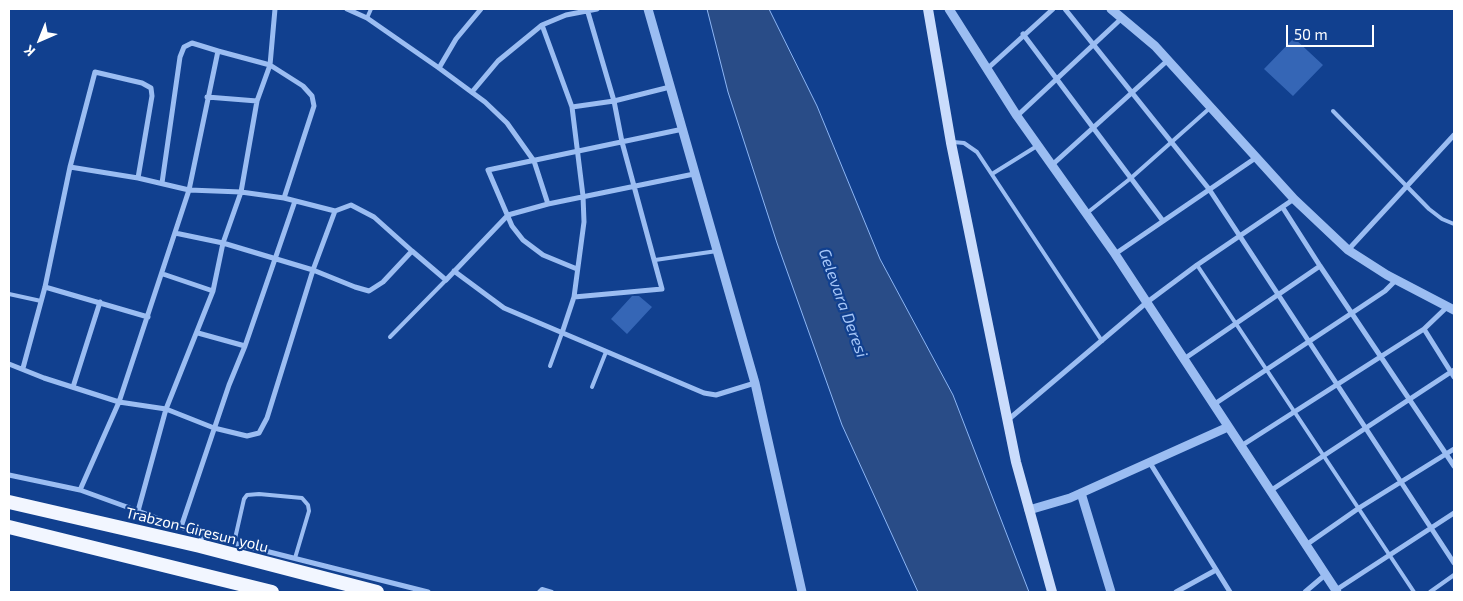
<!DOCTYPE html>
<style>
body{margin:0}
#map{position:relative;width:1463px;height:601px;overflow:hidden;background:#11408f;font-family:"Exo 2",sans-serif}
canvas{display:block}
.frame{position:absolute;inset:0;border:10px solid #fff;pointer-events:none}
.north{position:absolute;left:15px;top:15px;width:50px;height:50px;-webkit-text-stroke:4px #11408f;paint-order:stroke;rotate:224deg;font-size:14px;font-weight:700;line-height:20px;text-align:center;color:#fff}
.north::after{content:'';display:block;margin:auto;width:18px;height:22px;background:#fff;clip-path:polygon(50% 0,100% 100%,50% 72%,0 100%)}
.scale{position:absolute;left:1286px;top:25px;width:88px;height:22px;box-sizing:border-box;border:2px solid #fff;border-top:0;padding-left:6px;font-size:15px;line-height:18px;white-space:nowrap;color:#fff;-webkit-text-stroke:4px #11408f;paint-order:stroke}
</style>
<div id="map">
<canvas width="1463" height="601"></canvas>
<div class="frame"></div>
<div class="north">K</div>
<div class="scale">50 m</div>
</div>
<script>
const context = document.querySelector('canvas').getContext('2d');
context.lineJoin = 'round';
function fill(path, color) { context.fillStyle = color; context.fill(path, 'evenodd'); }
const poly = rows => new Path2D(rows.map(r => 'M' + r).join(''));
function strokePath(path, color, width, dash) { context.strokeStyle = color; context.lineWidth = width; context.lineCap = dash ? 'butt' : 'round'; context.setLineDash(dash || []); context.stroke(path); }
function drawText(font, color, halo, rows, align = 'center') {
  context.font = font + ' "Exo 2",sans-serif'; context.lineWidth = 4.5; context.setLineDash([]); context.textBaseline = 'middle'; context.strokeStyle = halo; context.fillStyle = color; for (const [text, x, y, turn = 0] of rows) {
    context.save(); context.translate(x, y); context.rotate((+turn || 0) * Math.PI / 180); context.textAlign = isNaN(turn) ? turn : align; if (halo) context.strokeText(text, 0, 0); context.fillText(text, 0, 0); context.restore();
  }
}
const water = poly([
 [707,9,769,9,817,106,880,259,953,395,1029,592,918,592,842,425,777,243,728,92,707,9]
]);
const building = poly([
 [1294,38,1323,65,1293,96,1264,69],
 [632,296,639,296,652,307,627,334,611,319]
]);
const service = poly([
 [367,18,371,9],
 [1333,111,1429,209,1442,219,1454,224],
 [953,142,964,143,977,152,1102,341],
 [992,174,1037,146],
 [1087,213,1131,178,1211,107],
 [655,260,717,251],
 [1197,265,1414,592],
 [9,294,41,301],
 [390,337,446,280],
 [550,366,562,333],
 [592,387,606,352],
 [234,543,244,499,247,495,259,494,302,498,308,505,309,511,295,558],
 [539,592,542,589,552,592],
 [1430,592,1454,575]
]);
const minor = poly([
 [347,9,367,18,439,68,485,102,507,123,534,161,548,204],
 [1065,9,1209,189,1454,563],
 [542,25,572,107,583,196,584,222,574,297,562,333],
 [1023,34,1163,221],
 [439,68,456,39,481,9],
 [987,69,1053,9],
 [472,92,498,61,542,25,566,15,597,9],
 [207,97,257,101],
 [572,107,614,101,670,87],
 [1017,116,1122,18],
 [1052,165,1168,60],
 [70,167,138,178,189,190,241,192,284,198,335,211,351,205,374,217,412,251,383,282,369,291,355,287,313,270,223,243,175,233],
 [162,183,180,57,184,47,192,43,218,51],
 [1283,208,1320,266,1454,466],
 [1348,250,1454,135],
 [412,251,446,280,508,215,548,204,694,174],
 [1115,254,1257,157],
 [577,269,543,255,523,240,512,226,488,170,683,129],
 [454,271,504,308,704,393,716,395,755,383],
 [163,274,213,291],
 [45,287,148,317],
 [574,297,662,289,622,142,614,101,587,9],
 [1424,329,1454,377],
 [198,333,245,346],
 [1184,359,1320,266],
 [9,364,44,378,119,402,166,409,214,428,247,436,259,433,267,418,313,270,335,211],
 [23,368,45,287,70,167,95,72,142,83,151,88,152,96,138,178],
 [73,387,100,302],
 [1213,405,1352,313,1385,291,1396,280],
 [1009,419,1146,303,1197,265,1294,199],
 [1241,446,1424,329,1447,307],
 [1150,463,1230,592],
 [9,475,80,490,138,511,202,535,200,546],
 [80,490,119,402,189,190,218,51,270,65,303,86,312,96,314,106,284,198],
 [1270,491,1454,370],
 [138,511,166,409,213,291,223,243,241,192,257,101,270,65,275,9],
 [181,527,229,385,245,346,295,201],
 [202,535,428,592],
 [1306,545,1359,508,1454,449],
 [1336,590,1454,513],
 [1176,592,1216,570],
 [1305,592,1325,575]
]);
const tertiary = poly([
 [648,9,755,383,802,592],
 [949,9,1017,116,1115,254,1337,592],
 [1111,9,1155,46,1294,199,1348,250,1387,275,1454,310],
 [1081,493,1111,592],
 [1029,510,1070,498,1228,427]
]);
const secondary = poly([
 [928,9,951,143,1016,462,1052,592]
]);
const trunk = poly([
 [9,502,200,546,377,592],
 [9,527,272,592]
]);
const streetNames = [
 ["Trabzon-Giresun yolu",197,530,14]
];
const waterNames = [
 ["Gelevara Deresi",843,303,70]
];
fill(water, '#294c87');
strokePath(water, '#8db6f5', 1);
fill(building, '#3566b6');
strokePath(service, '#9bbdf2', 4);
strokePath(minor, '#9bbdf2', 5);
strokePath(tertiary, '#9bbdf2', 9);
strokePath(secondary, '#cadcfc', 10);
strokePath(trunk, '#f2f6ff', 14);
drawText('15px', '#fff', '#11408f', streetNames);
drawText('italic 16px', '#a7c7f9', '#11408f', waterNames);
</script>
